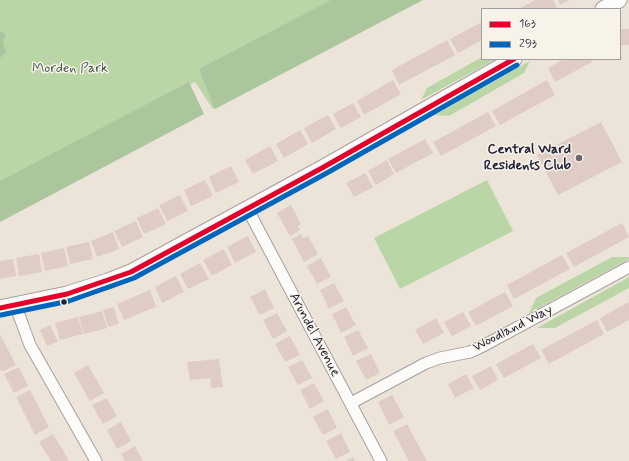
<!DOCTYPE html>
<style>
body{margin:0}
#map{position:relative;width:629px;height:461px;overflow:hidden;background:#ece4d8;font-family:Mynerve,sans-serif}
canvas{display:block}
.legend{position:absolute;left:481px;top:8px;width:140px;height:52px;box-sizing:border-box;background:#f7f3e8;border:1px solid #a29fa3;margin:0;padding:5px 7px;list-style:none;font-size:12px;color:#22223b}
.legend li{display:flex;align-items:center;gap:8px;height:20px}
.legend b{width:20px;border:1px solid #a29fa3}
</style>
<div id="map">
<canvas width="629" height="461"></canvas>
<ul class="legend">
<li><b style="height:5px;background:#e4002b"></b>163</li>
<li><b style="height:5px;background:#0065bd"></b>293</li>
</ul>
</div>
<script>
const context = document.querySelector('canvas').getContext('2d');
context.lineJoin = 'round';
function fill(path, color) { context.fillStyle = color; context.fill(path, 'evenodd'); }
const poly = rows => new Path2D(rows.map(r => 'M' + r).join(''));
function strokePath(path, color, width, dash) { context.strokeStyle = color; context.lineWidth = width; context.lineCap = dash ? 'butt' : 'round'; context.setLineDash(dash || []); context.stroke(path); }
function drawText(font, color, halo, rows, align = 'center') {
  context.font = font + ' Mynerve,sans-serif'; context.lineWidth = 3; context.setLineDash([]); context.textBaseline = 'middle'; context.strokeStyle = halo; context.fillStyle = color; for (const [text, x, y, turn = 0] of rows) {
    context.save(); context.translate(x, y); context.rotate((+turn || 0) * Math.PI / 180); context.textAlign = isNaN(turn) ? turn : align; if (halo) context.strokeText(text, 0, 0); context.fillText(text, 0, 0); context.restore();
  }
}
const green = poly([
 [0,0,420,0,213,109,195,82,0,183],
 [482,57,482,59,496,59,421,100,427,88],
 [530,61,524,73,449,116,435,115],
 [487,180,513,231,400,289,374,238],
 [612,257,629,257,629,259,529,313,536,298],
 [629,277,629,288,555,328,537,328]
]);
const forest = poly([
 [331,0,423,0,215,109,199,69],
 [0,32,3,32,6,36,3,42,6,53,0,58],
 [189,82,204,114,0,222,0,181]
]);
const building = poly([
 [535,0,553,0,557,7,552,9,519,9],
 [558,0,569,0,560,5],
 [482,22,482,40,458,53,450,39],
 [620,29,629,29,629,45,620,45],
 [447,40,455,55,399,85,392,70],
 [564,59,591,59,592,62,555,82,548,68],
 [393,80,401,94,364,115,357,101],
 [547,80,555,95,500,125,492,111],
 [353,103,361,117,341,128,333,114],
 [488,112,496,126,441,156,433,142],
 [328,115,336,129,312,143,304,128],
 [601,122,622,162,558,195,537,155],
 [300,130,308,144,284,158,276,144],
 [425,139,433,153,396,173,388,159],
 [270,146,278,161,253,174,245,160],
 [387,160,394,174,376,185,368,171],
 [231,166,239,182,216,193,209,177],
 [365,173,373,187,354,197,346,183],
 [205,180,213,196,191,206,184,190],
 [180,195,188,211,167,221,159,205],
 [291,205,301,224,298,226,300,230,290,236,277,213],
 [158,208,166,224,144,234,137,218],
 [136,221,143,237,122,247,114,231],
 [622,223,629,237,574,267,566,253],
 [113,232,119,249,97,257,91,241],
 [301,234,303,238,308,236,318,254,304,262,292,239],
 [248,236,256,252,235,263,227,247],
 [89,242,93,259,70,264,66,247],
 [64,248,68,266,45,271,41,253],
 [224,249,232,265,212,276,203,260],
 [39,254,42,272,19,276,16,258],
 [562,255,570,269,514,299,507,285],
 [321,258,331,277,317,284,307,266],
 [13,259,16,276,0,279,0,261],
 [200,263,209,279,188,289,180,274],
 [176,276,184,292,162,303,155,287],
 [334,283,344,301,329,309,320,290],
 [265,289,274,308,260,315,250,297],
 [150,290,156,307,124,320,117,304],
 [505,292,513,306,476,326,468,312],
 [629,302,629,320,607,332,600,318],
 [114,307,119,324,108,327,103,310],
 [346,307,356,325,341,333,332,314],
 [102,311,107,328,84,334,79,317],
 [463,312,471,326,452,336,444,322],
 [277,313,287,331,273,339,263,320],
 [78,317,83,334,60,340,55,323],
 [436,318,444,333,423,344,415,330],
 [597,320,604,334,549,364,541,350],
 [50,325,58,341,47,346,40,330],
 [358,330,368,348,353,356,344,337],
 [0,334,16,365,2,372,0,369],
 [290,336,300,355,285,362,275,344],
 [533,344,541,358,504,378,496,364],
 [371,354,380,373,366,380,356,361],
 [219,359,223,387,211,388,210,378,190,380,187,362],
 [302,360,312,378,298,385,288,367],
 [88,365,104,393,90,401,74,373],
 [491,366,498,380,480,390,472,376],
 [19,367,28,386,14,393,4,374],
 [466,374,474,388,455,398,448,384],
 [314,383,324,401,310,409,300,390],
 [30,390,49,427,35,435,16,397],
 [392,395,404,417,389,425,378,402],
 [107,398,117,416,103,424,92,405],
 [328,409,337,428,323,435,313,417],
 [121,422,131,441,117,449,107,430],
 [407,424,422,452,427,461,408,461,408,459,393,431],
 [341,433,350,452,336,459,326,441],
 [53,434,64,452,69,461,51,461,39,442],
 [135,446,143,461,125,461,121,454],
 [353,457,355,461,346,461]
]);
const street = poly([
 [247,208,381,461],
 [15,304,30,345,96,461],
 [351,403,426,363,440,358,470,352,483,346,629,267]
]);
const secondary = poly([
 [603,9,619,0],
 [0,308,67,294,108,281,131,272,322,168,514,59]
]);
const bus1 = poly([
 [0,308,67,294,131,272,322,168,514,59]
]);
const bus2 = poly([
 [1,315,69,301,134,278,325,174,517,65]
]);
const markers = [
 [579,158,4,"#696672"],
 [64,302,3.5,"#22223b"]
];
const parkNames = [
 ["Morden Park",70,69]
];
const poiNames = [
 ["Central Ward",571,150],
 ["Residents Club",571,166]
];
const streetNames = [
 ["Woodland Way",513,329,-27],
 ["Arundel Avenue",314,335,62]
];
fill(green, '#bbd6a6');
fill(forest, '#abc69d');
fill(building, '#dfcdc5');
strokePath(street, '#a5a19d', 13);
strokePath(secondary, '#a5a19d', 17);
strokePath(street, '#fcfbf9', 11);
strokePath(secondary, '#fcfbf9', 15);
strokePath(bus1, '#e4002b', 5);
strokePath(bus2, '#0065bd', 5);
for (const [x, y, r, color] of markers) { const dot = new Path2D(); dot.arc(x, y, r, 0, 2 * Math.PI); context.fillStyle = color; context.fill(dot); strokePath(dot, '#f7f3e8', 1.5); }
drawText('14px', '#44544f', '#f7f3e8', parkNames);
drawText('bold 14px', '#22223b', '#f7f3e8', poiNames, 'right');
drawText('14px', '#22223b', '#f7f3e8', streetNames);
</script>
